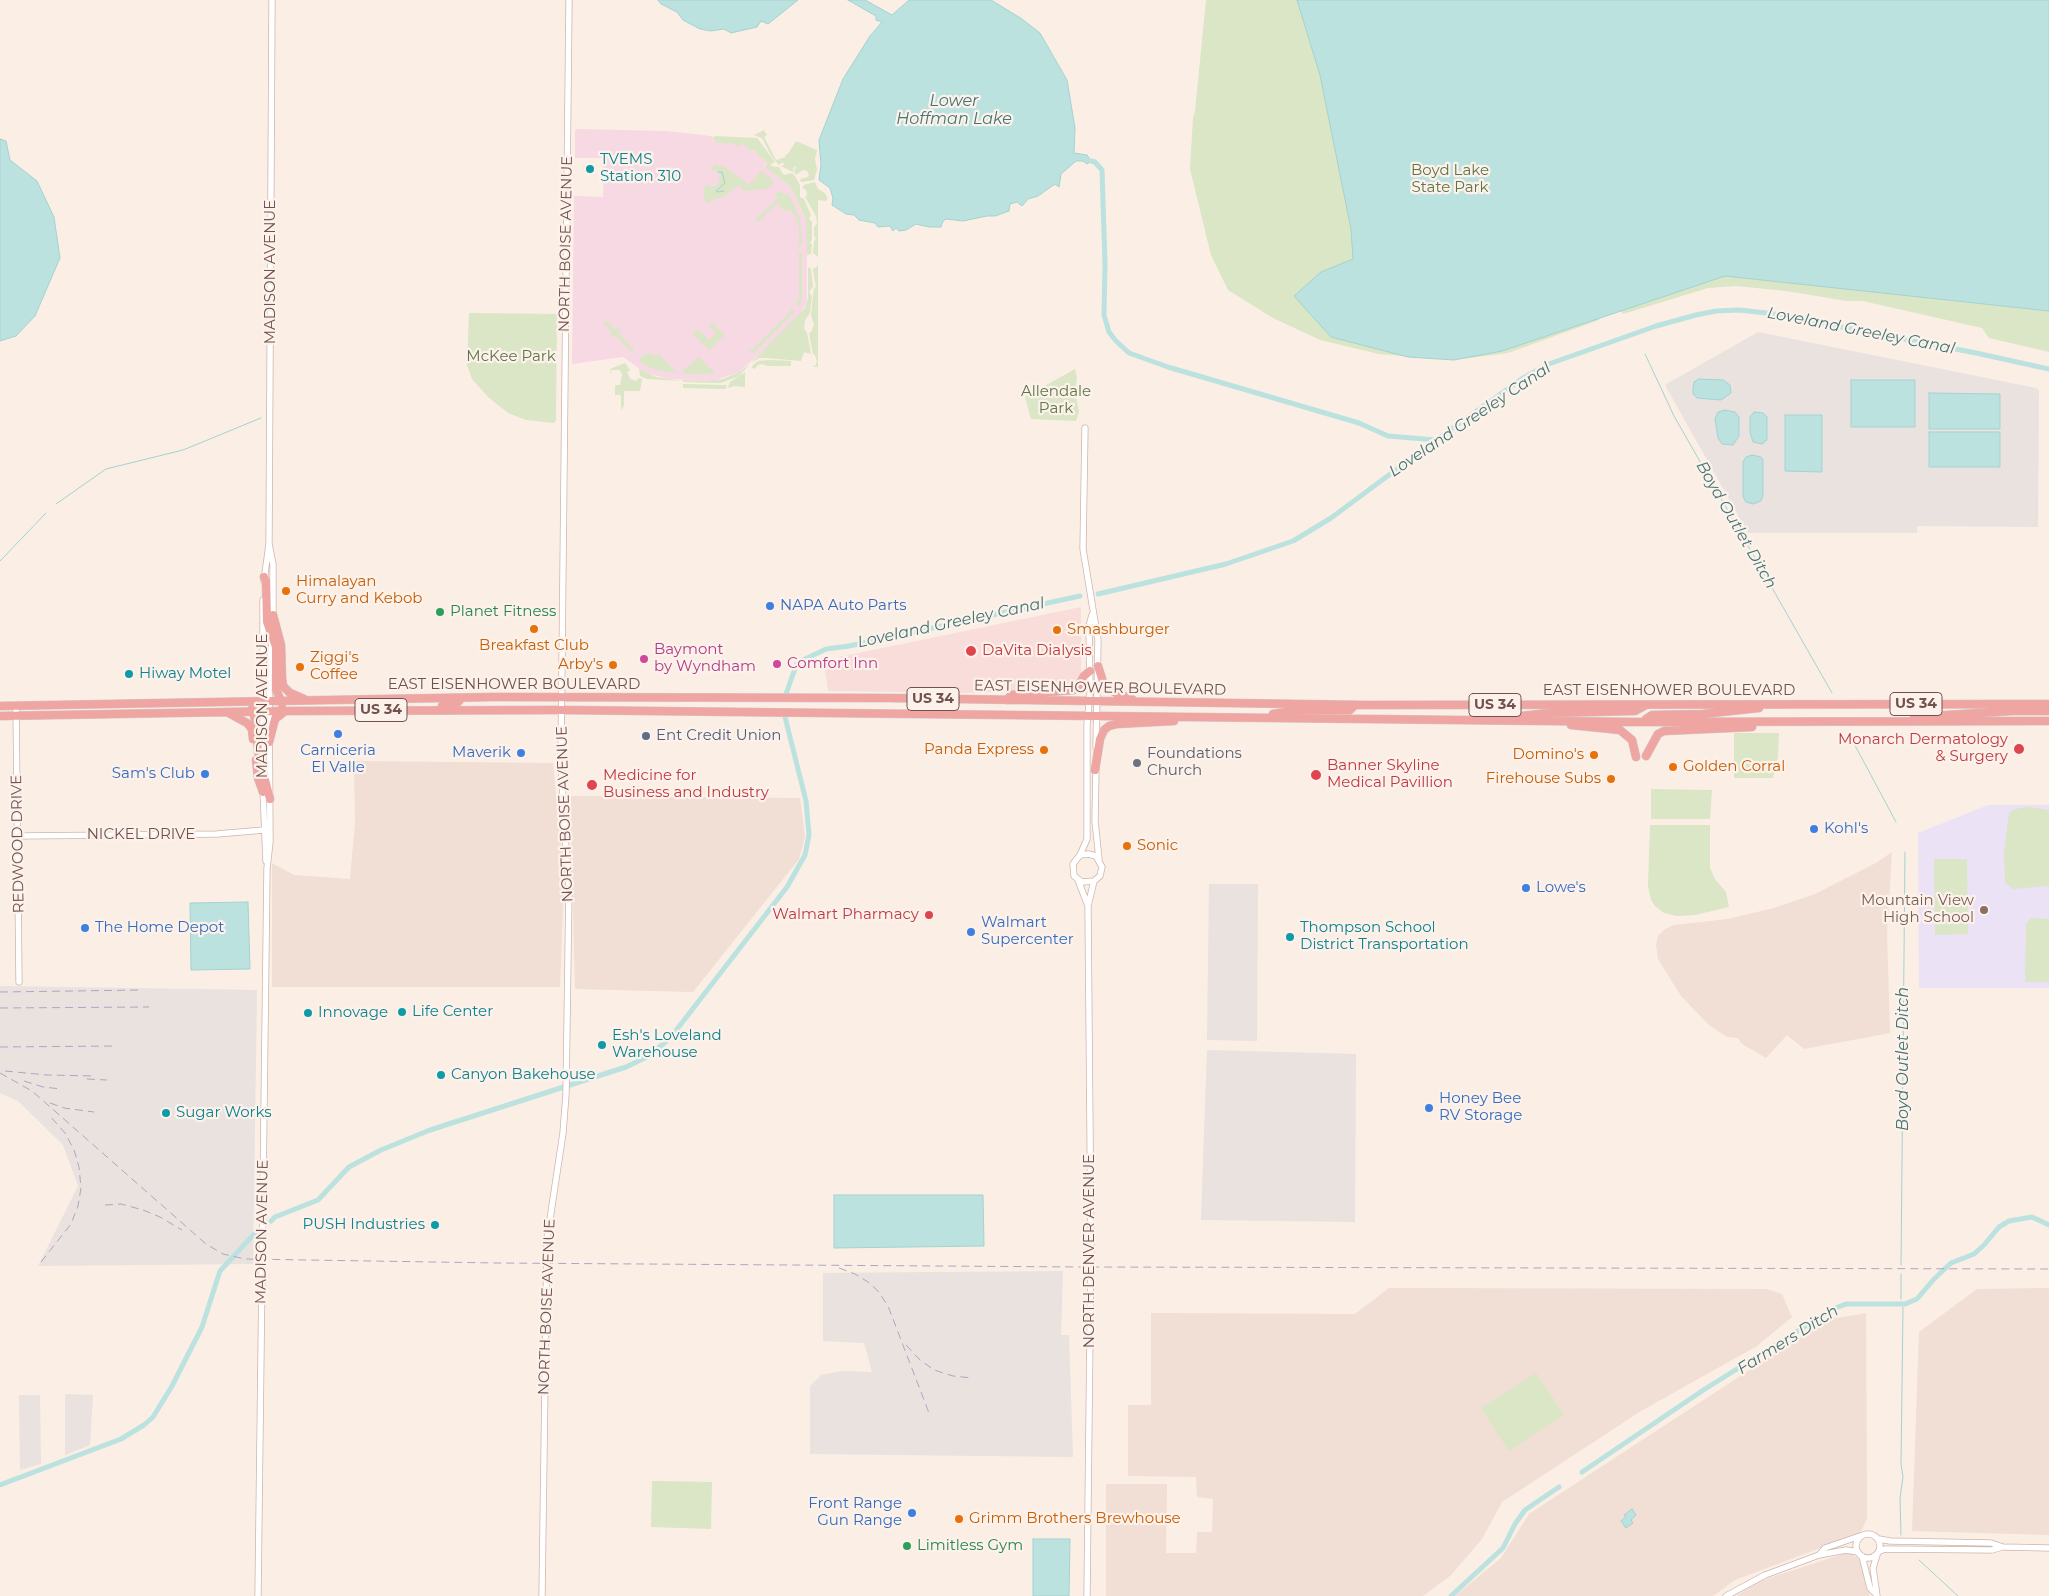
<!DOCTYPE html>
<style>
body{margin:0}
canvas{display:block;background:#faeee5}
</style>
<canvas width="2049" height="1596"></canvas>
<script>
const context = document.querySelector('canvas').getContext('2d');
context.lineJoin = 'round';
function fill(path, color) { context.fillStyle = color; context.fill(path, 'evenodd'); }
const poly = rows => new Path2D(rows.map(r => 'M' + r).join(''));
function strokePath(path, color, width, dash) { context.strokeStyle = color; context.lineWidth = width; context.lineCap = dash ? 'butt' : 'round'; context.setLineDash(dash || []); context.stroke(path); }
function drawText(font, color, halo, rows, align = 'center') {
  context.font = font + ' Montserrat,sans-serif'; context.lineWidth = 4.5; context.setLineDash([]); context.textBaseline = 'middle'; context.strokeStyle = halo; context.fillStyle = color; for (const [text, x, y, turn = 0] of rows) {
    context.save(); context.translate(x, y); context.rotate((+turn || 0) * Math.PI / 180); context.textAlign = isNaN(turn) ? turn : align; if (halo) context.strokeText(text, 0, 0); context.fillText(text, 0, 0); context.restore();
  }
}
const residential = poly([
 [354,761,553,763,564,877,560,987,272,987,272,863,294,875,350,879,355,823],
 [570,796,800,798,805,837,799,859,693,992,575,989],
 [1892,852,1887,934,1890,1033,1804,1049,1787,1035,1766,1058,1742,1044,1738,1038,1727,1037,1709,1025,1681,996,1658,959,1656,945,1658,936,1665,929,1674,925,1728,919,1774,908,1815,894,1876,863],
 [1389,1288,1767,1289,1782,1294,1792,1317,1757,1346,1641,1411,1502,1502,1482,1539,1450,1576,1423,1596,1106,1596,1106,1484,1167,1484,1166,1553,1196,1553,1197,1532,1212,1532,1213,1499,1197,1497,1196,1477,1128,1476,1128,1405,1151,1405,1151,1313,1355,1314],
 [2049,1288,2049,1535,1912,1531,1919,1332,1977,1289],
 [1866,1313,1867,1519,1860,1533,1735,1580,1713,1596,1455,1596,1501,1558,1529,1514,1826,1320],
 [1849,1552,1860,1560,1870,1596,1736,1596,1760,1581]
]);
const commercial = poly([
 [1081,607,1081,676,1074,686,1058,689,970,693,828,691,824,664,839,657]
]);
const industrial = poly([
 [1758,332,2036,388,2039,390,2038,527,1917,526,1917,533,1748,533,1665,385],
 [1209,884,1258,884,1257,1041,1207,1040],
 [0,986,257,990,253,1264,38,1266,78,1186,63,1145,18,1101,0,1093],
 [1207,1050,1356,1054,1355,1222,1201,1220],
 [1063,1271,1061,1335,1069,1335,1073,1457,810,1454,810,1386,821,1375,842,1371,872,1372,864,1343,823,1341,823,1273],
 [65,1394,93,1395,90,1445,65,1455],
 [19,1395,40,1395,41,1464,20,1470]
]);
const education = poly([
 [1988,805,2049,805,2049,988,1919,988,1918,833]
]);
const medical = poly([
 [576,129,665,131,704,135,714,137,713,140,716,142,741,143,750,150,756,151,759,156,767,162,764,166,790,186,807,223,807,302,801,313,765,349,739,372,713,381,667,379,644,372,623,357,572,364,574,196,603,197,604,158,575,158,575,131]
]);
const green = poly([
 [1206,0,2049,0,2049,352,1989,338,1982,328,1863,301,1847,301,1786,291,1736,286,1708,288,1623,314,1613,296,1600,314,1599,320,1508,353,1454,360,1379,354,1320,340,1273,318,1228,290,1211,255,1190,169,1193,118,1195,111],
 [764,130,767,135,764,137,776,160,786,157,785,155,788,154,796,141,817,150,815,159,817,169,814,180,802,182,800,181,802,178,805,178,809,176,807,171,803,170,796,175,794,172,796,167,794,167,793,172,781,166,784,165,783,162,779,165,772,157,762,138,754,135],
 [715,136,757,138,775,162,771,164,771,166,779,167,782,173,785,175,792,173,795,176,800,185,800,197,804,199,811,215,809,219,812,222,812,240,810,242,812,245,811,254,807,255,806,220,790,186,765,167,767,162,759,156,756,151,750,150,741,143,738,147,734,144,715,142,713,138],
 [715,164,719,166,724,166,749,185,761,171,772,179,773,184,766,189,745,191,739,185,724,197,714,199,708,204,705,201,706,199,704,197,704,187,707,184,710,187,716,186,720,180,718,172,710,169],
 [815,182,818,189,825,193,828,199,825,201,818,200,818,257,813,253,814,242,816,238,814,236,814,227,817,224,816,216,805,197,807,195,806,190,802,188,804,185],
 [780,192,789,195,800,219,802,244,800,246,795,246,799,244,799,225,795,221,798,218,789,209,786,212,777,203,758,222,755,220,778,198,774,194],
 [795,252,802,253,802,298,799,307,795,303,799,301,799,254],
 [818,262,818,367,812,367,815,366,817,361,815,355,813,354,809,333,811,332,814,325,811,315,814,288,816,287,813,269,817,267],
 [808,267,811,269,813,287,809,292,812,296,810,313,805,320,804,329,807,333,811,354,804,352,801,361,767,358,759,358,751,363,805,308,808,298],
 [790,308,794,311,794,313,754,353,750,352,748,349,752,350,791,311],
 [469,313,557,314,556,420,554,423,526,420,508,413,488,397,472,379,467,365],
 [607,321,616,330,618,328,620,330,618,333,634,349,631,352,616,336,613,337,610,334,612,332,603,323],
 [712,322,725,335,709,350,693,334,694,332,698,329,709,340,716,333,709,325],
 [648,353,654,356,659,354,676,372,681,373,659,371,642,364,639,358],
 [699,357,714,372,713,374,683,374,683,371],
 [771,360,791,361,791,366,768,366,762,364,758,365,755,369,751,367,758,361],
 [625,363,630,370,627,372,630,379,636,381,639,378,642,379,640,391,624,391,624,406,621,410,621,395,615,395,615,385,620,385,622,375,620,370,611,370,610,374,610,369],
 [750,364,739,376,721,383,683,382,683,380,709,381,723,379,739,372],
 [639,369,656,377,681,381,647,379,640,376],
 [1075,369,1077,378,1075,392,1079,412,1076,421,1031,419,1025,397],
 [745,372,745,387,735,386,728,388,730,382],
 [683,384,721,385,726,385,727,387,725,389,683,388],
 [1734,733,1779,733,1778,756,1773,778,1734,778],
 [1651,789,1712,790,1710,819,1651,819],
 [2028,807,2049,810,2049,886,2012,889,2005,882,2004,852,2009,813,2015,809],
 [1650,825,1710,825,1710,868,1715,879,1726,892,1729,907,1695,915,1677,916,1664,913,1655,906,1651,900,1648,886],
 [1934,859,1967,859,1968,934,1935,935],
 [2031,918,2049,919,2049,982,2025,982,2026,923],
 [1536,1373,1564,1415,1509,1451,1481,1408],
 [652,1481,712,1482,711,1529,651,1527]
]);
const water = poly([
 [658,0,798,0,768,24,761,21,757,27,731,33,724,29,711,31,700,29,683,20,677,12,661,4,658,0],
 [848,0,865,0,892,15,909,0,991,0,1022,19,1040,33,1067,80,1075,128,1074,153,1087,155,1091,161,1087,164,1083,161,1076,161,1061,174,1059,187,1055,184,1038,196,1028,199,1022,206,1017,202,1010,204,1009,211,995,216,987,216,963,221,946,219,943,221,941,227,929,227,916,224,906,230,899,231,896,228,893,231,890,226,878,227,875,223,859,220,854,215,846,214,832,205,833,198,830,188,819,180,821,165,819,140,843,79,870,36,882,22,876,20,876,16,848,0],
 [1297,0,2049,0,2049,311,1725,276,1502,351,1454,360,1408,357,1331,337,1294,296,1321,272,1353,259,1351,229,1320,75,1297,0],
 [0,139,6,141,10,160,37,181,54,217,60,258,35,316,16,336,0,341,0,139],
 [1699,379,1723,380,1730,385,1731,393,1721,400,1697,398,1693,394,1693,388,1694,382,1699,379],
 [1851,380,1915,380,1915,427,1851,427,1851,380],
 [1929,393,2000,394,2000,429,1929,429,1929,393],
 [1725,410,1735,412,1739,417,1739,436,1733,445,1722,444,1718,438,1715,419,1718,412,1725,410],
 [1754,412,1763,413,1767,417,1767,440,1762,444,1753,442,1750,432,1750,417,1754,412],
 [1785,415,1822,415,1822,472,1785,471,1785,415],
 [1929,432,2000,432,2000,467,1929,467,1929,432],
 [1752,455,1761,457,1763,460,1763,495,1761,501,1753,504,1746,502,1743,497,1743,462,1746,457,1752,455],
 [248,902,250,969,191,970,190,903,248,902],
 [834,1195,983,1195,984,1246,834,1248,834,1195],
 [1632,1509,1636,1515,1631,1520,1633,1523,1626,1528,1621,1521,1626,1517,1624,1515,1632,1509],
 [1033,1539,1070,1539,1069,1596,1033,1596,1033,1539]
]);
const stream = poly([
 [718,172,722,172,725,183,716,191,718,192,724,191],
 [1645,354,1674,416,1832,693],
 [56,504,106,469,183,450,261,418],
 [0,561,46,513],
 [1850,736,1896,822],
 [1901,1265,1905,852],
 [1901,1274,1901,1299],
 [1901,1535,1900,1498,1903,1477,1901,1464,1903,1307],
 [1919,1560,1958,1596]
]);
const canal = poly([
 [1091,161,1095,162,1102,170,1105,264,1104,315,1109,332,1116,341,1129,353,1168,367,1359,423,1388,436,1436,440],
 [1098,594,1226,564,1293,541,1331,518,1436,440,1523,378,1549,364,1656,326,1696,315,1716,311,1739,310,1775,314,1976,353,2049,369],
 [786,694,797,663,826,649,849,646,1080,596],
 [271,1221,275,1217,318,1200,349,1167,381,1150,430,1130,626,1067,649,1056,671,1037,787,887,805,855,809,835,806,801,785,717],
 [1582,1472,1705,1389,1833,1309,1846,1304,1905,1304,1917,1299,1934,1279,1951,1263,1974,1254,1984,1245,1999,1227,2009,1221,2032,1217,2049,1225],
 [0,1485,121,1439,144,1425,153,1417,172,1386,202,1327,220,1271,256,1232],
 [1451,1596,1503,1548,1515,1524,1525,1510,1559,1487]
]);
const secondary = poly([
 [1085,428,1083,549,1098,640,1096,747],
 [269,544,273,564,273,617],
 [264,581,269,544,272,0],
 [16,706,19,982],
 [263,761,263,600],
 [1096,767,1095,821,1099,859],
 [263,790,266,861],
 [18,836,217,834,264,830],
 [1080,855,1087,839,1087,724,1090,693,1089,626,1092,615],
 [1078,880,1088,906],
 '1856 1546a12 12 0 1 1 24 0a12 12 0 1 1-24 0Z',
 [1879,1539,1890,1541,1991,1543,2003,1547,2049,1548],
 [1880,1551,1885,1549,1992,1550,2002,1547],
 [1819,1555,1825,1548,1860,1536],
 [1862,1556,1870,1588,1876,1594],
 [258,1596,267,868,270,842,269,675,272,639],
 [542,1596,547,1239,563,1133,566,1094,569,886,564,824,561,756,569,0],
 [1087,1596,1091,1243,1088,906,1094,881,1100,876,1102,867,1096,856,1088,854,1080,855,1073,864,1074,876,1082,882,1094,881],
 [1726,1596,1765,1575,1819,1555,1846,1550,1858,1552],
 [1877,1596,1873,1568,1877,1555]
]);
const highway = poly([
 [264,577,266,582,267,622,276,647,276,689,282,704],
 [273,615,281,645,282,678,283,686,290,693,304,699],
 [1098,666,1103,682,1108,688,1116,693,1132,699],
 [1007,700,1011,695,1074,690,1078,687,1084,676,1090,671],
 [0,706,494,697,889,698,1365,705,2049,704],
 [442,706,456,704,462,698],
 [252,709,256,723,258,752,270,799],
 [227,712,247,723,252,729,253,739],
 [1273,714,1299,710,1350,710,1355,705],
 [0,716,286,711,561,710,1636,722,2049,721],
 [1512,717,1549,713,1635,711,1646,705],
 [1914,717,2012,711,2049,711],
 [1646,719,1652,715,1703,714,1759,708],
 [1571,725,1620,730,1632,740,1636,757],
 [269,742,275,719,284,712],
 [1646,756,1658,734,1664,731,1752,727],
 [256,760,258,778,263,792],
 [1095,770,1100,739,1104,730,1109,726,1117,724,1174,721]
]);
const rail = poly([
 [0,992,142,990],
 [0,1008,149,1007],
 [0,1047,116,1046],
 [5,1071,47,1075,95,1076],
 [0,1073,32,1091,206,1244,223,1254,245,1259,497,1263,1084,1267,2049,1269],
 [87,1079,107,1080],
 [24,1081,43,1087,61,1089],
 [50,1103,64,1108,94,1112],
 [105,1205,121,1204,143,1210,160,1217,182,1230],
 [41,1262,71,1224,78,1206,81,1188,79,1167,74,1150,65,1133,49,1115],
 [839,1268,855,1274,868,1282,878,1291,888,1306,929,1413],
 [906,1345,919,1359,934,1370,953,1376,972,1378]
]);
const markers = [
 [590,169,5,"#0f9aa8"],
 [286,591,5,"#e8710a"],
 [770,606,5,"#3f7fe0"],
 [440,612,5,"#2e9e5b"],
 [534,629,5,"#e8710a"],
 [1057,630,5,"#e8710a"],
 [971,651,6,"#e0444e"],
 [644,659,5,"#d1479c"],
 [777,664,5,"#d1479c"],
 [613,665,5,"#e8710a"],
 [300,667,5,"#e8710a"],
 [129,674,5,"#0f9aa8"],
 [338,734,5,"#3f7fe0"],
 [646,736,5,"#5c6f8a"],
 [2019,749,6,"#e0444e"],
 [1044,750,5,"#e8710a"],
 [521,753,5,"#3f7fe0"],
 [1594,755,5,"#e8710a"],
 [1137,763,5,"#6b7280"],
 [1673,767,5,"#e8710a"],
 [205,774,5,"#3f7fe0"],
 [1316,775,6,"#e0444e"],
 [1611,779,5,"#e8710a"],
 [592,785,6,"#e0444e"],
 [1814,829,5,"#3f7fe0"],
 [1127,846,5,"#e8710a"],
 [1526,888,5,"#3f7fe0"],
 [1984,910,5,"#8d6e63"],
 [929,915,5,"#e0444e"],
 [85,928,5,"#3f7fe0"],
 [971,932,5,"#3f7fe0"],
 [1290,937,5,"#0f9aa8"],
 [402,1012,5,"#0f9aa8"],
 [308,1013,5,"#0f9aa8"],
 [602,1045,5,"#0f9aa8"],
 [441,1075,5,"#0f9aa8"],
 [1429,1108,5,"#3f7fe0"],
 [166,1113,5,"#0f9aa8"],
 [435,1225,5,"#0f9aa8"],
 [912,1513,5,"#3f7fe0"],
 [959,1519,5,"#e8710a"],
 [907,1546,5,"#2e9e5b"]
];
const shields = [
 [933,699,52],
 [1916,704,52],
 [1495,705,52],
 [381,710,52]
];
const shieldNames = [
 ["US 34",933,699],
 ["US 34",1916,704],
 ["US 34",1495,705],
 ["US 34",381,710]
];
const cultureNames = [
 ["TVEMS",600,160],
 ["Station 310",600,177],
 ["Hiway Motel",139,674],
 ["Thompson School",1300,928],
 ["District Transportation",1300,945],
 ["Life Center",412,1012],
 ["Innovage",318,1013],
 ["Esh's Loveland",612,1036],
 ["Warehouse",612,1053],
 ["Canyon Bakehouse",451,1075],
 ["Sugar Works",176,1113],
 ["PUSH Industries",425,1225,"right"]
];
const parkNames = [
 ["Boyd Lake",1450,171],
 ["State Park",1450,188],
 ["McKee Park",511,357],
 ["Allendale",1056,392],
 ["Park",1056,409]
];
const streetNames = [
 ["NORTH BOISE AVENUE",566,244,-89],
 ["MADISON AVENUE",271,272,-90],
 ["EAST EISENHOWER BOULEVARD",514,685],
 ["EAST EISENHOWER BOULEVARD",1100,688,1],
 ["EAST EISENHOWER BOULEVARD",1669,691],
 ["MADISON AVENUE",263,706,-90],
 ["NORTH BOISE AVENUE",565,814,-92],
 ["NICKEL DRIVE",141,835],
 ["REDWOOD DRIVE",18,844,-91],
 ["MADISON AVENUE",262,1232,-89],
 ["NORTH DENVER AVENUE",1090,1251,-90],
 ["NORTH BOISE AVENUE",547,1307,-88]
];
const foodNames = [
 ["Himalayan",296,582],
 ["Curry and Kebob",296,599],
 ["Smashburger",1067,630],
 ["Breakfast Club",534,646,"center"],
 ["Ziggi's",310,658],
 ["Coffee",310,675],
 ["Arby's",603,665,"right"],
 ["Panda Express",1034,750,"right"],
 ["Domino's",1584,755,"right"],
 ["Golden Corral",1683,767],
 ["Firehouse Subs",1601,779,"right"],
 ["Sonic",1137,846],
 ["Grimm Brothers Brewhouse",969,1519]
];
const shopNames = [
 ["NAPA Auto Parts",780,606],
 ["Carniceria",338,751,"center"],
 ["El Valle",338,768,"center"],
 ["Maverik",511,753,"right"],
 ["Sam's Club",195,774,"right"],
 ["Kohl's",1824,829],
 ["Lowe's",1536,888],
 ["Walmart",981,923],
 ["Supercenter",981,940],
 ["The Home Depot",95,928],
 ["Honey Bee",1439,1099],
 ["RV Storage",1439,1116],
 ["Front Range",902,1504,"right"],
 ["Gun Range",902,1521,"right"]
];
const leisureNames = [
 ["Planet Fitness",450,612],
 ["Limitless Gym",917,1546]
];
const hotelNames = [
 ["Baymont",654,650],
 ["by Wyndham",654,667],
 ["Comfort Inn",787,664]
];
const healthNames = [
 ["DaVita Dialysis",982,651],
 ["Monarch Dermatology",2008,740,"right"],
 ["& Surgery",2008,757,"right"],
 ["Banner Skyline",1327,766],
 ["Medical Pavillion",1327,783],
 ["Medicine for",603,776],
 ["Business and Industry",603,793],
 ["Walmart Pharmacy",919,915,"right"]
];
const serviceNames = [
 ["Ent Credit Union",656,736]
];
const worshipNames = [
 ["Foundations",1147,754],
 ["Church",1147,771]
];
const educationNames = [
 ["Mountain View",1974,901],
 ["High School",1974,918]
];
const waterNames = [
 ["Lower",954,101],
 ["Hoffman Lake",954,119],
 ["Loveland Greeley Canal",1861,331,11],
 ["Loveland Greeley Canal",1470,420,-34],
 ["Boyd Outlet Ditch",1736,525,60],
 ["Loveland Greeley Canal",951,623,-12],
 ["Boyd Outlet Ditch",1903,1059,-90],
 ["Farmers Ditch",1788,1340,-32]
];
fill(residential, '#f1ded4');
fill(commercial, '#f9ddda');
fill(industrial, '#eae2df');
fill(education, '#ebe2f6');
fill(medical, '#f7d9e3');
fill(green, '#dae6c5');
fill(water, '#bce2df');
strokePath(water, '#a3d3d0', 1);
strokePath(stream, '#a3d3d0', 1);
strokePath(canal, '#bce2df', 5);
strokePath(secondary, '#cfb5ad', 7);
strokePath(highway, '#d4cbca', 9);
strokePath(secondary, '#fff', 5.5);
strokePath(highway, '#efa5a1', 8);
strokePath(rail, '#afa5c3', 1, [8, 5]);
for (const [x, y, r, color] of markers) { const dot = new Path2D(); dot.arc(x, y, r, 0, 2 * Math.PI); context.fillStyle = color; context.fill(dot); strokePath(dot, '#fdf2eb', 2); }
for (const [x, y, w] of shields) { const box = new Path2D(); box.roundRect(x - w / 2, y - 11.5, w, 23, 4); context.fillStyle = '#fdf2eb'; context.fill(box); strokePath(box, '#71524d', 1); }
drawText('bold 14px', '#71524d', null, shieldNames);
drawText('15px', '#0d838f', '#fdf2eb', cultureNames, 'left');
drawText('15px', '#5e7646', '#fdf2eb', parkNames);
drawText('15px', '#71524d', '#fdf2eb', streetNames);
drawText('15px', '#c56008', '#fdf2eb', foodNames, 'left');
drawText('15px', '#366cbe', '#fdf2eb', shopNames, 'left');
drawText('15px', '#27864d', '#fdf2eb', leisureNames, 'left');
drawText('15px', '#b23c85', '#fdf2eb', hotelNames, 'left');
drawText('15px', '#be3a42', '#fdf2eb', healthNames, 'left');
drawText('15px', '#4e5e75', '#fdf2eb', serviceNames, 'left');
drawText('15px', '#5b616d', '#fdf2eb', worshipNames, 'left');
drawText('15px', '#785e54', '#fdf2eb', educationNames, 'right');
drawText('italic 16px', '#427572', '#fdf2eb', waterNames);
</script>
